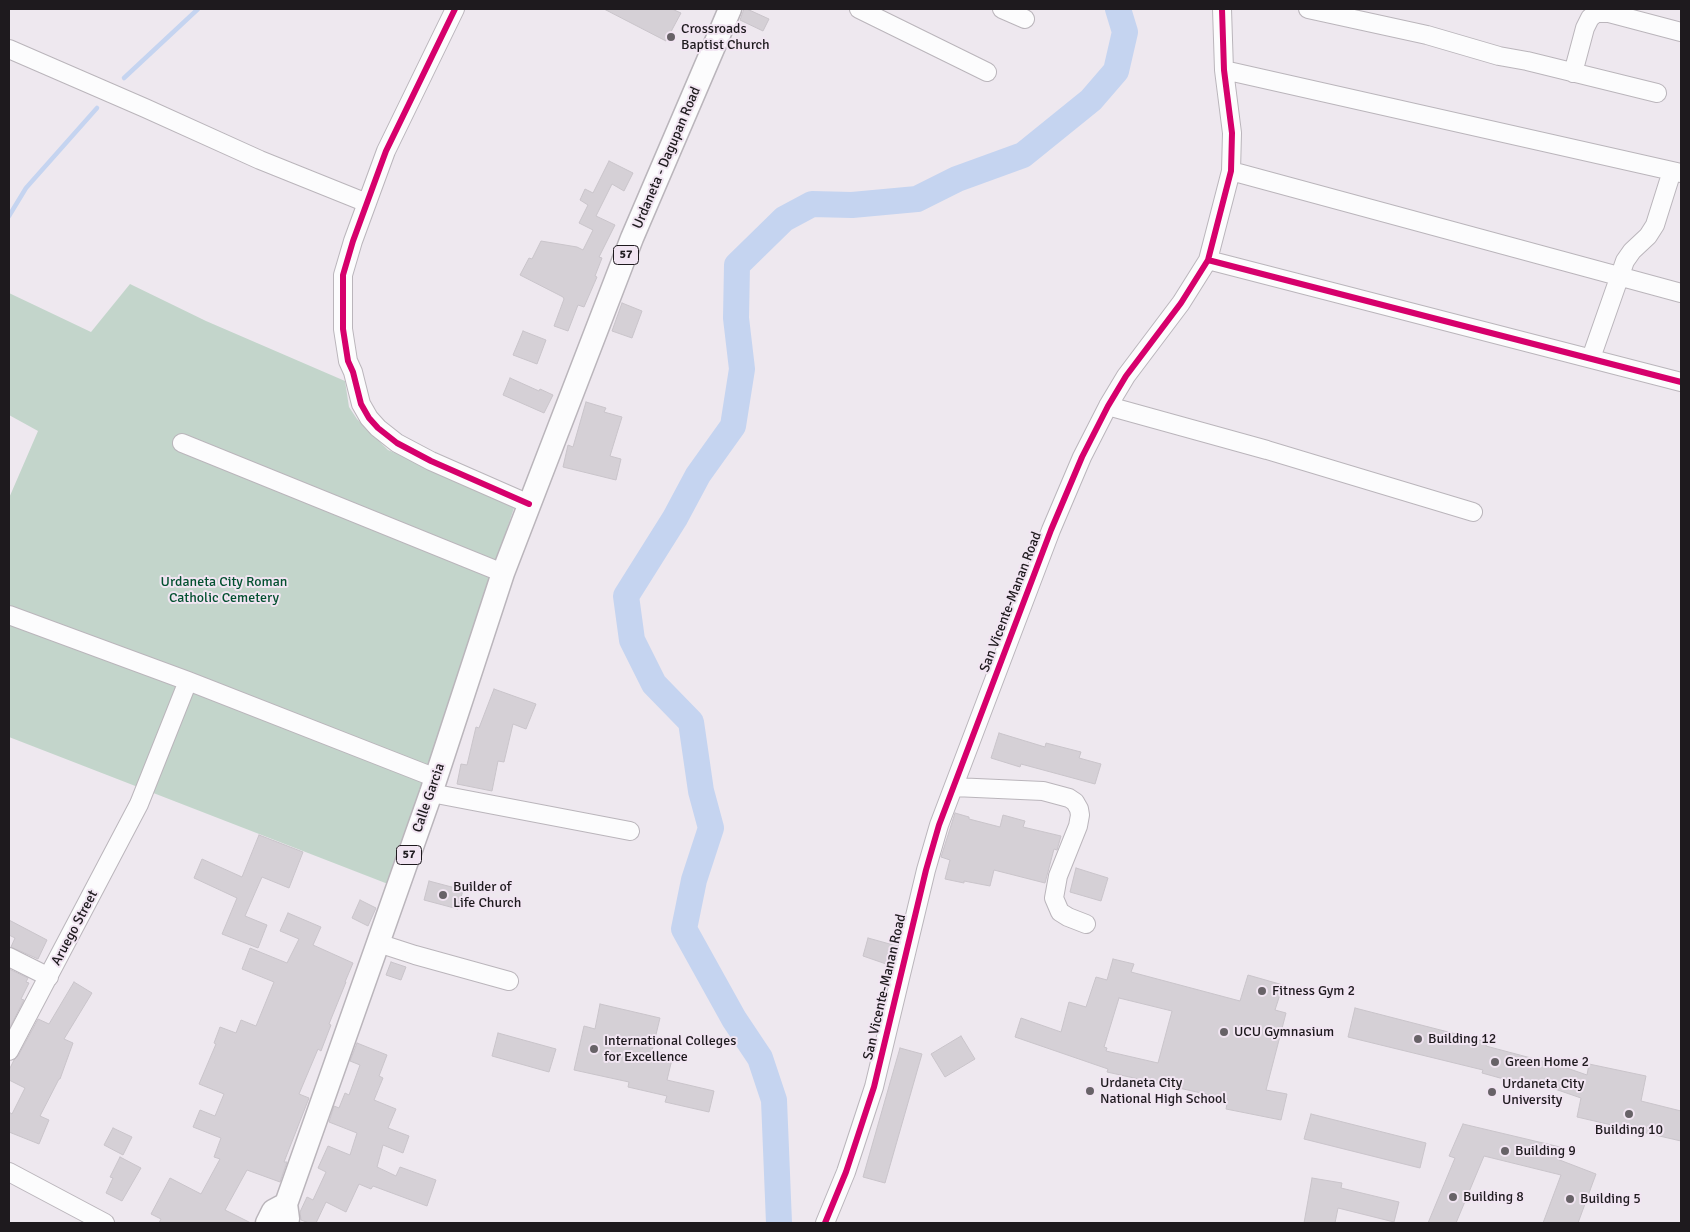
<!DOCTYPE html>
<style>
body{margin:0}
#map{position:relative;width:1690px;height:1232px;overflow:hidden;background:#eee8ef;font-family:Signika,sans-serif}
canvas{display:block}
.frame{position:absolute;inset:0;border:10px solid #1e1a1e;pointer-events:none}
</style>
<div id="map">
<canvas width="1690" height="1232"></canvas>
<div class="frame"></div>
</div>
<script>
const context = document.querySelector('canvas').getContext('2d');
context.lineJoin = 'round';
function fill(path, color) { context.fillStyle = color; context.fill(path, 'evenodd'); }
const poly = rows => new Path2D(rows.map(r => 'M' + r).join(''));
function strokePath(path, color, width, dash) { context.strokeStyle = color; context.lineWidth = width; context.lineCap = dash ? 'butt' : 'round'; context.setLineDash(dash || []); context.stroke(path); }
function drawText(font, color, halo, rows, align = 'center') {
  context.font = font + ' Signika,sans-serif'; context.lineWidth = 4; context.setLineDash([]); context.textBaseline = 'middle'; context.strokeStyle = halo; context.fillStyle = color; for (const [text, x, y, turn = 0] of rows) {
    context.save(); context.translate(x, y); context.rotate((+turn || 0) * Math.PI / 180); context.textAlign = isNaN(turn) ? turn : align; if (halo) context.strokeText(text, 0, 0); context.fillText(text, 0, 0); context.restore();
  }
}
const green = poly([
 [130,284,206,321,345,381,349,407,357,419,388,450,499,495,509,502,514,508,388,884,9,737,9,498,38,431,9,415,9,293,91,332]
]);
const stream = poly([
 [124,78,198,9],
 [9,216,26,188,97,108]
]);
const river = poly([
 [779,1223,774,1100,760,1058,734,1019,684,929,694,880,711,828,701,791,691,722,654,684,632,640,626,596,675,518,698,475,733,426,742,369,736,318,737,265,784,219,812,204,852,205,917,199,957,179,1023,155,1091,100,1116,71,1125,32,1118,9]
]);
const building = poly([
 [604,9,672,9,681,13,666,41,604,9],
 [744,9,747,9,769,19,763,31,740,20,744,9],
 [609,161,633,173,624,191,612,184,596,216,615,225,599,257,602,258,595,276,597,277,584,307,578,305,568,331,554,326,564,299,563,297,520,275,529,258,532,259,541,241,577,247,583,250,593,230,579,223,588,205,580,200,585,189,593,193,609,161],
 [622,303,642,311,632,338,612,331,622,303],
 [523,331,546,340,537,364,513,355,523,331],
 [510,378,539,391,540,389,553,395,544,413,503,395,510,378],
 [586,402,606,408,604,412,622,417,610,456,621,459,616,480,563,467,568,445,573,447,586,402],
 [494,689,536,704,526,729,513,724,504,762,498,761,492,791,457,784,461,764,467,765,476,727,479,728,494,689],
 [999,733,1045,747,1046,743,1081,752,1079,758,1101,764,1095,784,1021,764,1020,767,991,758,999,733],
 [955,813,969,817,969,819,1000,827,1003,815,1025,821,1023,827,1061,836,1057,850,1054,849,1045,883,994,870,990,886,964,881,964,883,945,879,950,860,941,857,955,813],
 [259,835,303,852,289,888,262,877,245,916,267,925,258,948,222,934,237,898,194,878,202,859,242,877,259,835],
 [1076,868,1108,878,1101,901,1070,892,1076,868],
 [429,881,463,890,458,909,424,900,429,881],
 [360,900,376,908,368,926,352,918,360,900],
 [288,913,321,927,313,945,353,963,345,982,346,982,329,1024,331,1025,321,1051,318,1049,299,1094,309,1098,284,1162,287,1162,280,1182,247,1170,225,1210,251,1223,159,1223,161,1219,151,1214,170,1178,201,1194,220,1159,214,1157,221,1138,193,1127,200,1110,215,1116,224,1094,199,1084,216,1044,214,1043,220,1027,236,1033,241,1020,256,1026,274,982,242,969,250,948,287,963,299,939,280,931,288,913],
 [9,920,47,940,38,959,11,947,15,938,9,935,9,920],
 [868,938,897,946,892,966,863,956,868,938],
 [1113,959,1134,964,1131,972,1240,1001,1248,975,1283,985,1275,1010,1286,1013,1266,1090,1287,1094,1281,1120,1226,1109,1228,1099,1107,1072,1108,1069,1015,1037,1021,1018,1061,1032,1069,1002,1086,1007,1096,977,1107,980,1113,959],
 [1119,998,1172,1011,1158,1063,1106,1051,1107,1048,1104,1047,1119,998],
 [391,962,406,967,401,980,386,975,391,962],
 [9,969,28,978,26,982,29,983,21,999,24,1000,9,1029,9,969],
 [74,982,92,993,64,1039,73,1043,60,1079,59,1079,40,1116,49,1120,39,1144,9,1132,9,1112,12,1114,25,1088,9,1080,9,1070,14,1060,18,1056,38,1019,49,1024,74,982],
 [600,1004,660,1018,652,1051,673,1055,667,1080,714,1091,709,1112,665,1102,667,1096,628,1087,629,1082,574,1070,584,1026,595,1029,600,1004],
 [1355,1008,1487,1042,1486,1046,1561,1066,1587,1075,1589,1064,1646,1076,1641,1101,1681,1111,1681,1141,1577,1117,1581,1098,1549,1087,1549,1088,1522,1081,1500,1078,1482,1073,1483,1070,1348,1037,1355,1008],
 [498,1033,556,1049,549,1072,492,1056,498,1033],
 [961,1036,975,1059,945,1077,931,1054,961,1036],
 [357,1043,387,1055,379,1076,383,1078,374,1100,396,1109,388,1128,409,1136,403,1153,383,1145,377,1167,396,1176,400,1167,436,1180,427,1206,373,1186,371,1189,359,1184,346,1212,326,1202,316,1223,309,1223,301,1220,300,1212,307,1197,313,1200,326,1172,318,1168,328,1146,350,1155,357,1133,329,1122,334,1106,339,1108,345,1093,349,1095,360,1065,350,1061,357,1043],
 [900,1048,922,1054,885,1183,863,1177,900,1048],
 [1311,1114,1426,1143,1420,1168,1304,1139,1311,1114],
 [1463,1124,1560,1147,1557,1159,1596,1174,1578,1223,1543,1223,1561,1175,1484,1156,1456,1223,1428,1223,1455,1158,1449,1156,1463,1124],
 [113,1128,132,1137,123,1155,104,1145,113,1128],
 [120,1157,141,1168,122,1201,106,1193,113,1178,110,1177,120,1157],
 [1312,1178,1342,1183,1341,1188,1399,1202,1394,1222,1338,1208,1335,1223,1304,1223,1312,1178]
]);
const minor = poly([
 [455,9,386,151,353,241,343,275,343,329,348,361,353,372,361,404,369,418,378,428,397,443,431,461,529,504],
 [859,9,987,72],
 [1002,9,1025,19],
 [1308,9,1427,35,1499,56,1527,61,1657,93],
 [9,49,145,108,260,160,367,203],
 [1224,70,1681,173],
 [1573,73,1585,28,1590,18,1596,13,1609,13,1681,32],
 [1231,171,1681,293],
 [1208,260,1681,382],
 [1591,358,1625,261,1632,251,1648,236,1655,225,1672,171],
 [1108,406,1267,450,1473,512],
 [182,443,503,573],
 [9,615,188,681,436,778],
 [954,787,1043,791,1069,798,1075,802,1079,809,1080,815,1078,826,1058,876,1054,898,1060,912,1068,917,1086,924],
 [431,793,630,831],
 [378,943,415,955,509,981],
 [9,957,49,977],
 [9,1051,139,804,188,681],
 [9,1172,105,1223],
 [825,1223,846,1172,874,1087,926,870,939,825,1051,530,1082,457,1108,406,1126,376,1181,303,1208,260,1231,171,1232,133,1224,70,1222,9]
]);
const major = poly([
 [267,1223,273,1211,286,1204],
 [286,1223,288,1219,286,1204,431,793,503,573,632,238,730,9]
]);
const cycleway = poly([
 [455,9,386,151,353,241,343,275,343,329,348,361,353,372,361,404,369,418,378,428,397,443,431,461,529,504],
 [1208,260,1681,382],
 [825,1223,846,1172,874,1087,926,870,939,825,1051,530,1082,457,1108,406,1126,376,1181,303,1208,260,1231,171,1232,133,1224,70,1222,9]
]);
const markers = [
 [671,37,5,"#676267"],
 [443,895,5,"#676267"],
 [1262,991,5,"#676267"],
 [1224,1032,5,"#676267"],
 [1418,1039,5,"#676267"],
 [594,1049,5,"#676267"],
 [1495,1062,5,"#676267"],
 [1090,1091,5,"#676267"],
 [1492,1092,5,"#676267"],
 [1629,1114,5,"#676267"],
 [1505,1151,5,"#676267"],
 [1453,1197,5,"#676267"],
 [1570,1199,5,"#676267"]
];
const shields = [
 [626,255,25],
 [409,855,25]
];
const shieldNames = [
 ["57",626,255],
 ["57",409,855]
];
const poiNames = [
 ["Crossroads",681,29],
 ["Baptist Church",681,45],
 ["Builder of",453,887],
 ["Life Church",453,903],
 ["Fitness Gym 2",1272,991],
 ["UCU Gymnasium",1234,1032],
 ["Building 12",1428,1039],
 ["International Colleges",604,1041],
 ["for Excellence",604,1057],
 ["Green Home 2",1505,1062],
 ["Urdaneta City",1100,1083],
 ["National High School",1100,1099],
 ["Urdaneta City",1502,1084],
 ["University",1502,1100],
 ["Building 10",1629,1130,"center"],
 ["Building 9",1515,1151],
 ["Building 8",1463,1197],
 ["Building 5",1580,1199]
];
const streetNames = [
 ["Urdaneta - Dagupan Road",667,158,-67],
 ["San Vicente-Manan Road",1011,602,-69],
 ["Calle Garcia",429,798,-71],
 ["Aruego Street",75,928,-62],
 ["San Vicente-Manan Road",885,987,-77]
];
const parkNames = [
 ["Urdaneta City Roman",224,582],
 ["Catholic Cemetery",224,598]
];
fill(green, '#c3d5cb');
strokePath(stream, '#c5d4f0', 4.5);
strokePath(river, '#c5d4f0', 26);
fill(building, '#d5d0d6');
strokePath(building, '#c9c4ca', 1);
strokePath(minor, '#bab5bb', 20);
strokePath(major, '#bab5bb', 25);
strokePath(minor, '#fcfcfd', 18);
strokePath(major, '#fcfcfd', 22);
strokePath(cycleway, '#d6006c', 6);
for (const [x, y, r, color] of markers) { const dot = new Path2D(); dot.arc(x, y, r, 0, 2 * Math.PI); context.fillStyle = color; context.fill(dot); strokePath(dot, '#f1e5f2', 2); }
for (const [x, y, w] of shields) { const box = new Path2D(); box.roundRect(x - w / 2, y - 9.5, w, 19, 4); context.fillStyle = '#f1e5f2'; context.fill(box); strokePath(box, '#1e1a1e', 1); }
drawText('bold 12px', '#1e1a1e', null, shieldNames);
drawText('14px', '#1e1a1e', '#f1e5f2', poiNames, 'left');
drawText('14px', '#1e1a1e', '#f1e5f2', streetNames);
drawText('14px', '#035030', '#f1e5f2', parkNames);
</script>
